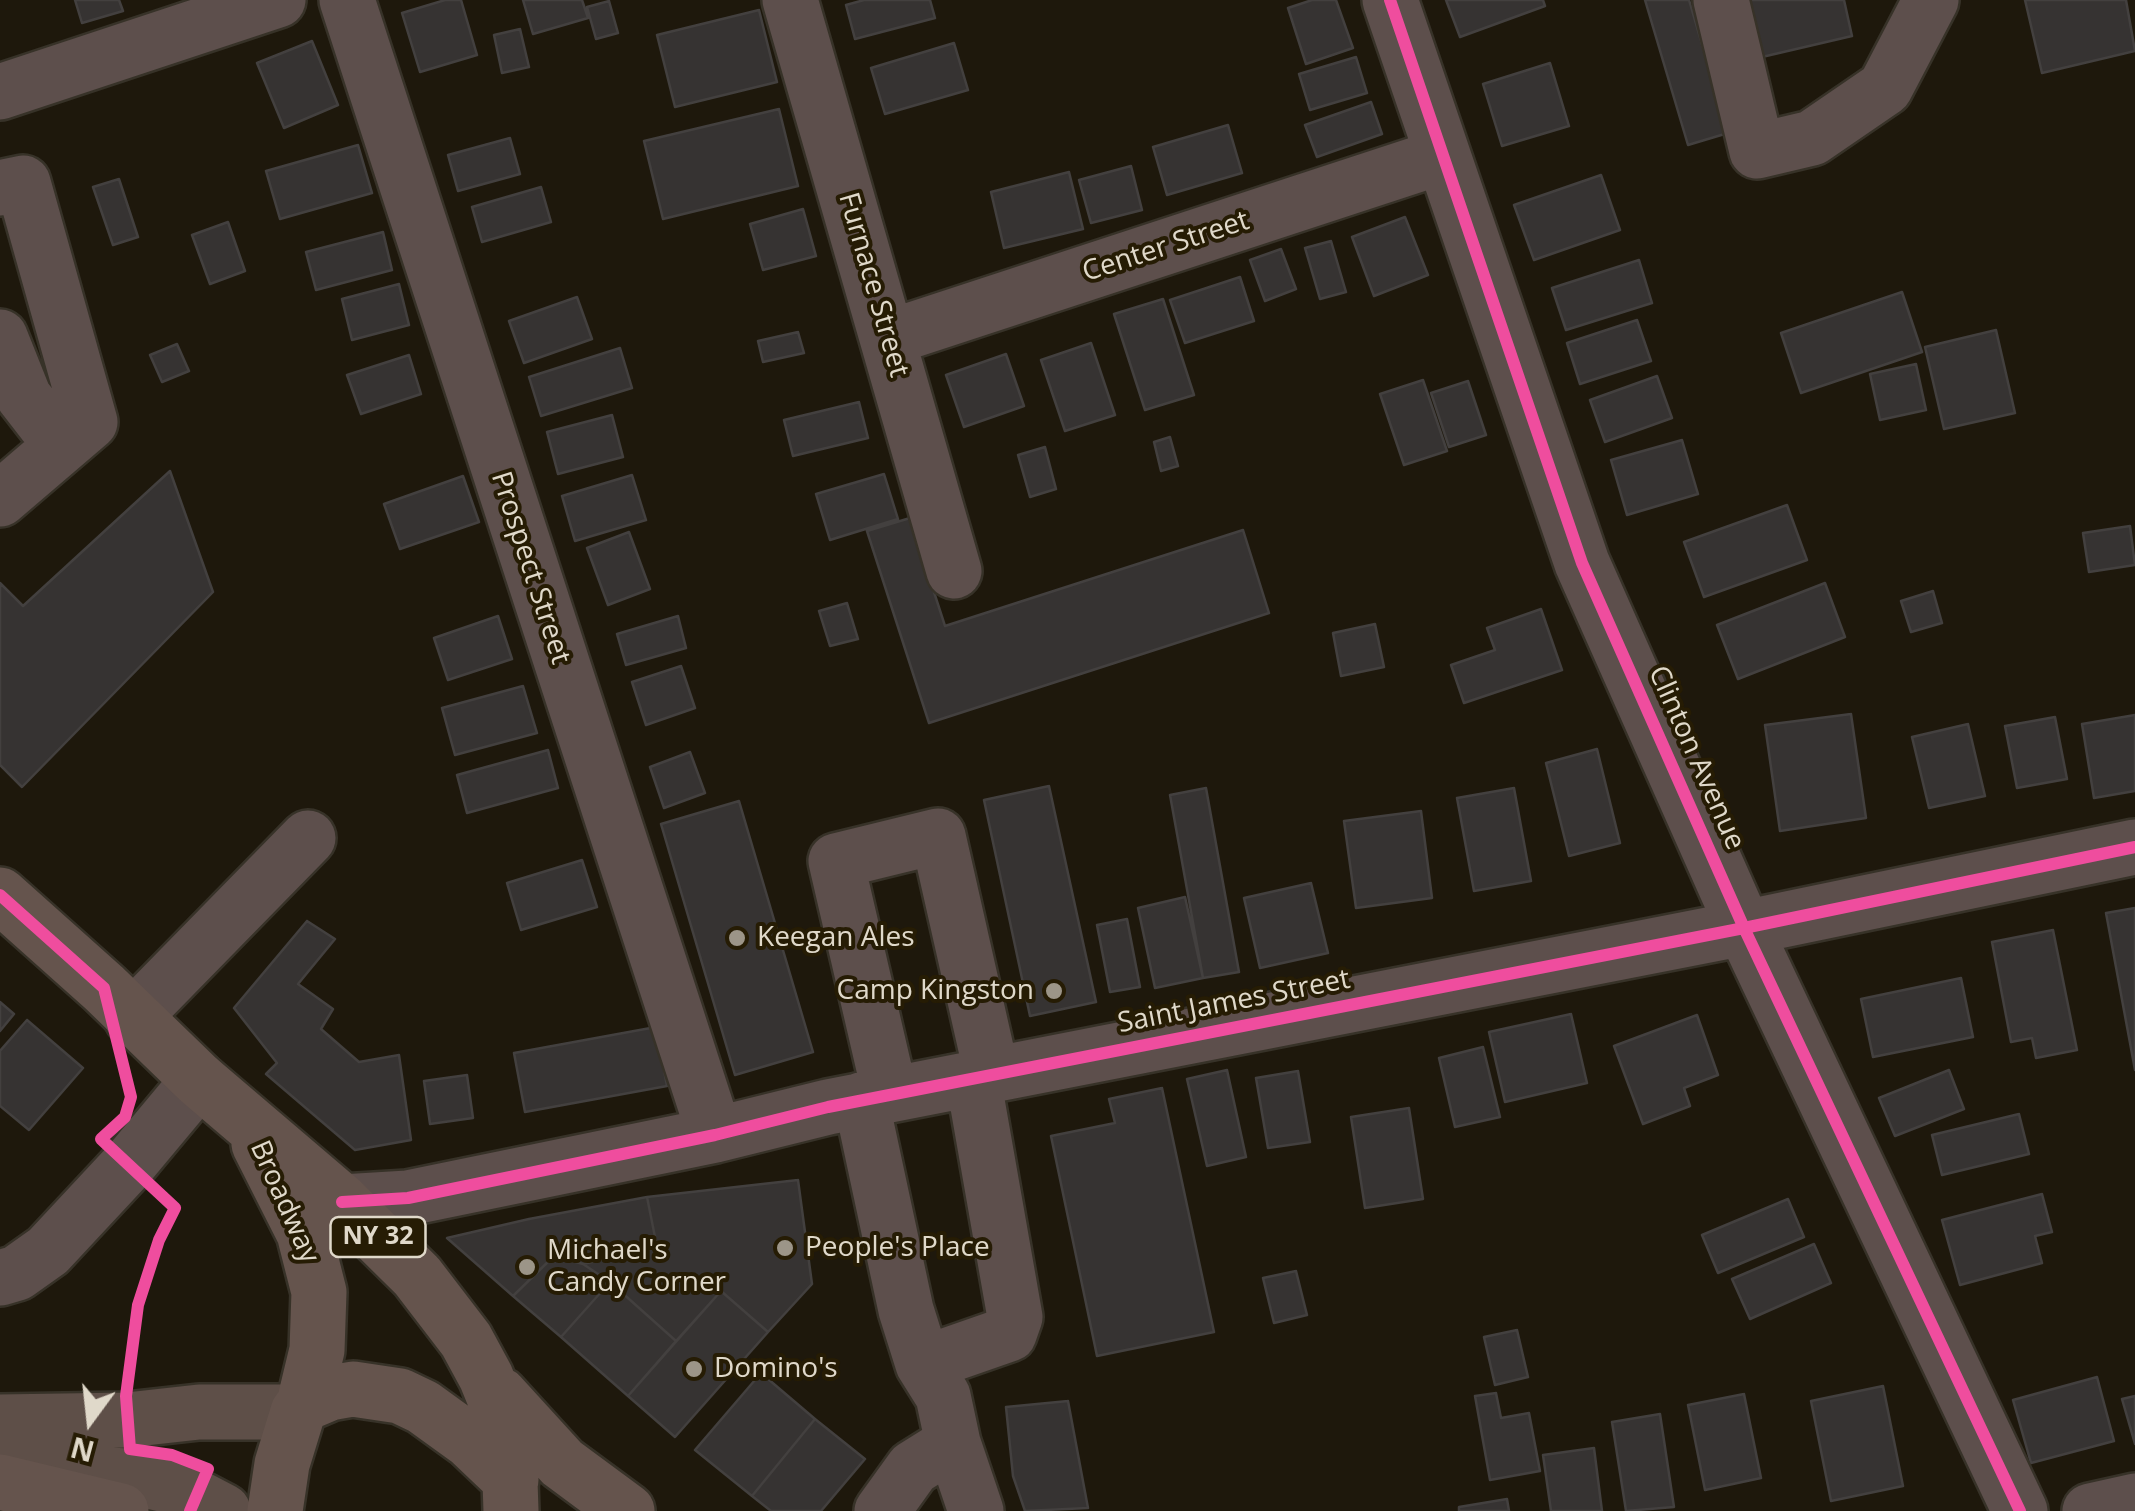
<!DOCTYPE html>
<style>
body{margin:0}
#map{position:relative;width:2135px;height:1511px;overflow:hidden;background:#1e180c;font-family:"Open Sans",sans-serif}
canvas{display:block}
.north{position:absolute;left:40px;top:1371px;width:100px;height:100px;-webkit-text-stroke:8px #261c04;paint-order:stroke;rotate:195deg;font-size:28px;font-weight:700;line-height:40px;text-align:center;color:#e0d9ca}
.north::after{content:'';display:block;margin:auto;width:35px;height:45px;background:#e0d9ca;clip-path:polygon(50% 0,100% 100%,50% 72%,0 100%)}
</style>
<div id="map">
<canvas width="2135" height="1511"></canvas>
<div class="north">N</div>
</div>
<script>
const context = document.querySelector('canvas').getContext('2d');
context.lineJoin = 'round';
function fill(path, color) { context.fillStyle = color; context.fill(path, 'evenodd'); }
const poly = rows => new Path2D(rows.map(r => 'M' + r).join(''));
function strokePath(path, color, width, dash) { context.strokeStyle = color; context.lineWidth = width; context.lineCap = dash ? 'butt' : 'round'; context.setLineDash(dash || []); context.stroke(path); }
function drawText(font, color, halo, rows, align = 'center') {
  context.font = font + ' "Open Sans",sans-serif'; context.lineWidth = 8; context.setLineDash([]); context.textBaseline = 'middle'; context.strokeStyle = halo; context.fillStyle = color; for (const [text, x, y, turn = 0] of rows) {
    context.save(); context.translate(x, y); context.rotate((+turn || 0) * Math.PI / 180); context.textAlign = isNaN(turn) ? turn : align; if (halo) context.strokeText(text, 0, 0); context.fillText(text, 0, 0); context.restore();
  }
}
const building = poly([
 [75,0,119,0,123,11,82,23,75,0],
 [445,0,461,0,477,55,420,72,402,13,445,0],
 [523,0,582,0,588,18,533,34,523,0],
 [864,0,930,0,935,18,855,39,846,5,864,0],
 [1312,0,1336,0,1353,48,1306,64,1288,8,1312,0],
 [1446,0,1543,0,1545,6,1460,37,1446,0],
 [1645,0,1689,0,1728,133,1688,145,1645,0],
 [1748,0,1844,0,1852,36,1762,57,1748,0],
 [2025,0,2126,0,2135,51,2042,73,2025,0],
 [609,1,618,33,596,39,587,7,609,1],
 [759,10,777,82,675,107,657,35,759,10],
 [520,29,529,67,502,73,494,35,520,29],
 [312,41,338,105,284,128,257,63,312,41],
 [954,43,968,90,885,114,871,68,954,43],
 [1356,57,1367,93,1310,110,1299,74,1356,57],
 [1550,63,1569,126,1502,146,1483,84,1550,63],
 [1371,102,1382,134,1317,157,1305,125,1371,102],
 [779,109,798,186,663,219,644,141,779,109],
 [1228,125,1242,173,1167,195,1153,147,1228,125],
 [510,138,520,174,458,191,448,155,510,138],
 [358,145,372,193,280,219,266,171,358,145],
 [1131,166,1142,210,1091,223,1079,180,1131,166],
 [1069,172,1083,229,1004,248,991,192,1069,172],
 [1601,175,1620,230,1534,260,1514,205,1601,175],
 [119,179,138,237,113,245,93,187,119,179],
 [541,187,551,222,482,242,472,207,541,187],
 [803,209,816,256,763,270,750,224,803,209],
 [1405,217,1428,275,1374,296,1352,237,1405,217],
 [228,222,245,271,210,284,192,235,228,222],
 [383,232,392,270,316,290,306,252,383,232],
 [1331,241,1346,292,1320,299,1305,248,1331,241],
 [1281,249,1296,289,1265,301,1250,260,1281,249],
 [1639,260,1652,303,1566,330,1552,288,1639,260],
 [1240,277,1254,321,1185,343,1170,300,1240,277],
 [399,284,409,325,352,340,342,299,399,284],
 [1902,292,1922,352,1801,393,1781,333,1902,292],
 [577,297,592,339,524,363,509,321,577,297],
 [1163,299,1194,395,1145,410,1114,314,1163,299],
 [1637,320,1651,361,1580,384,1567,343,1637,320],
 [1996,330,2015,413,1944,429,1925,347,1996,330],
 [798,332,804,353,763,362,758,341,798,332],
 [1091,343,1115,415,1065,431,1041,360,1091,343],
 [177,344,189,371,162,382,150,355,177,344],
 [620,348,632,388,541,416,529,377,620,348],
 [1006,354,1024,406,964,427,946,375,1006,354],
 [409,355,421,394,361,414,347,375,409,355],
 [1916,364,1926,410,1880,420,1870,374,1916,364],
 [1657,376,1672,418,1605,442,1590,400,1657,376],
 [1423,380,1447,451,1404,465,1380,394,1423,380],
 [1468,381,1486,435,1449,447,1431,393,1468,381],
 [859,402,868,438,793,456,784,420,859,402],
 [612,415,623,457,558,474,547,432,612,415],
 [1170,437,1178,466,1161,471,1154,442,1170,437],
 [1682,440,1698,494,1627,515,1611,460,1682,440],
 [1045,447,1056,489,1030,497,1018,455,1045,447],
 [170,471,213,592,22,787,0,765,0,583,23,606,170,471],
 [884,474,898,519,830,540,816,494,884,474],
 [632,475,646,520,575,541,562,496,632,475],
 [463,476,479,522,400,549,384,504,463,476],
 [1787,505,1807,560,1704,597,1684,542,1787,505],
 [910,518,945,626,1243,530,1269,613,929,723,867,531,910,518],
 [2130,526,2135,565,2089,572,2083,533,2130,526],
 [629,532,650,589,608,605,587,548,629,532],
 [1825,583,1845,637,1738,679,1717,625,1825,583],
 [1933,591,1942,623,1911,632,1901,601,1933,591],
 [847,603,858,639,830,646,819,611,847,603],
 [1541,609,1562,670,1464,703,1451,665,1495,650,1487,628,1541,609],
 [498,616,512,659,448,680,434,638,498,616],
 [678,616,686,648,626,665,617,634,678,616],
 [1375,624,1384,667,1341,676,1333,633,1375,624],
 [681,666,695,708,646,725,632,682,681,666],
 [523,686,537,733,455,755,442,708,523,686],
 [1851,714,1866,818,1780,831,1765,725,1851,714],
 [2135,715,2135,791,2094,798,2082,724,2135,715],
 [2055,717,2067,779,2017,788,2005,726,2055,717],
 [1968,724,1985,796,1929,808,1912,737,1968,724],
 [1597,749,1620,843,1569,856,1546,763,1597,749],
 [548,750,558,788,467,813,457,775,548,750],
 [690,752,705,793,664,808,650,767,690,752],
 [1049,786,1096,1002,1030,1016,984,800,1049,786],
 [1206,788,1239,972,1203,978,1170,795,1206,788],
 [1514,788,1531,881,1474,891,1457,798,1514,788],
 [739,801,813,1052,735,1075,661,824,739,801],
 [1421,811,1432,898,1356,908,1344,821,1421,811],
 [582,860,597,907,521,930,507,883,582,860],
 [1311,883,1328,953,1260,968,1244,898,1311,883],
 [1185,897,1203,978,1155,988,1138,908,1185,897],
 [2135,908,2135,1070,2106,913,2135,908],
 [1127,919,1140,987,1110,992,1097,925,1127,919],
 [307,921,335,939,298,984,333,1009,321,1029,359,1062,399,1055,411,1140,355,1150,266,1074,277,1063,234,1008,307,921],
 [2053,930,2077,1050,2036,1058,2032,1038,2011,1042,1992,942,2053,930],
 [1961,978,1973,1037,1873,1057,1861,999,1961,978],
 [0,1002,14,1014,0,1031,0,1002],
 [1571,1014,1587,1083,1505,1102,1489,1032,1571,1014],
 [1697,1015,1718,1075,1684,1088,1690,1106,1643,1124,1614,1046,1697,1015],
 [27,1020,83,1068,29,1130,0,1106,0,1051,27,1020],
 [656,1027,667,1086,525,1112,514,1053,656,1027],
 [1483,1047,1500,1117,1455,1127,1439,1058,1483,1047],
 [1227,1070,1246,1157,1207,1166,1187,1079,1227,1070],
 [1949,1070,1964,1109,1895,1136,1879,1098,1949,1070],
 [1298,1071,1310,1142,1268,1148,1256,1078,1298,1071],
 [467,1075,473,1118,430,1124,424,1081,467,1075],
 [1162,1088,1214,1332,1097,1356,1051,1136,1115,1123,1109,1099,1162,1088],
 [1409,1108,1423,1199,1365,1208,1351,1117,1409,1108],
 [2019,1114,2029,1154,1942,1175,1932,1135,2019,1114],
 [798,1180,812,1284,768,1332,721,1291,676,1341,610,1282,583,1264,657,1247,647,1197,798,1180],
 [2042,1194,2052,1232,2035,1236,2042,1263,1960,1285,1942,1220,2042,1194],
 [647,1197,657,1247,583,1264,554,1256,513,1296,447,1238,529,1219,647,1197],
 [1788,1199,1804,1237,1718,1273,1702,1235,1788,1199],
 [1814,1244,1831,1283,1750,1319,1732,1279,1814,1244],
 [554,1256,583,1264,610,1282,561,1337,513,1296,554,1256],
 [1296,1271,1307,1315,1274,1323,1263,1278,1296,1271],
 [610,1282,676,1341,628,1396,561,1337,610,1282],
 [721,1291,768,1332,675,1437,628,1396,721,1291],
 [1517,1330,1528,1377,1495,1385,1484,1337,1517,1330],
 [761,1373,815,1419,752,1496,695,1450,761,1373],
 [2097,1377,2114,1441,2031,1463,2013,1400,2097,1377],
 [1883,1386,1903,1486,1831,1501,1811,1401,1883,1386],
 [1496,1393,1501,1418,1529,1413,1540,1471,1490,1480,1475,1396,1496,1393],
 [1744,1394,1761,1478,1705,1490,1688,1405,1744,1394],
 [2135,1396,2135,1444,2122,1399,2135,1396],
 [1068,1401,1088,1508,1025,1511,1013,1476,1006,1407,1068,1401],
 [1660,1414,1674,1507,1626,1511,1612,1422,1660,1414],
 [815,1419,865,1459,821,1511,771,1511,752,1496,815,1419],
 [1594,1448,1602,1511,1551,1511,1543,1455,1594,1448],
 [1507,1499,1509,1511,1459,1511,1459,1507,1507,1499]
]);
const minor = poly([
 [347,0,715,1135],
 [790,0,954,571],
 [1390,0,1582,563,1744,928,2020,1511],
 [1721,0,1757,151,1812,138,1885,88,1931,0],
 [0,92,278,0],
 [0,188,23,183,90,422,0,499],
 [0,337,24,397,62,446],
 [888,338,1443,156],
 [132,1018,308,838],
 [890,1094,836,861,938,836,992,1075],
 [861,1100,906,1310,923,1364,943,1396,953,1443,976,1511],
 [342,1202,408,1198,715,1135,828,1107,1744,928,2135,847],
 [0,1278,17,1273,48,1251,129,1164,199,1080],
 [923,1364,1009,1334,1015,1317,973,1078],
 [882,1511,913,1468,953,1443],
 [2090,1511,2135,1501]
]);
const major = poly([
 [0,1422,127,1420,199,1412,298,1412],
 [3,1470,128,1476,179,1488,223,1511]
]);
const highway = poly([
 [0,895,104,988,199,1080,342,1202,417,1276,466,1340,486,1377,501,1414,509,1451,511,1511],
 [259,1144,304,1233,319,1292,317,1350,304,1404],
 [500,1395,562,1463,627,1511],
 [0,1482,121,1511],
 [275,1511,282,1464,298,1412,304,1404,330,1393,353,1389,400,1396,423,1407,470,1441,511,1480]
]);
const cycleway = poly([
 [1390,0,1582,563,1744,928,2020,1511],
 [0,895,104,988,131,1097,125,1117,101,1139,175,1208,159,1240,138,1305,126,1396,130,1449,172,1455,208,1469,190,1511],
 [342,1202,408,1198,715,1135,828,1107,1744,928,2135,847]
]);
const markers = [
 [737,938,10,"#9c9588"],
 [1054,991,10,"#9c9588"],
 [785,1248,10,"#9c9588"],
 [527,1267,10,"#9c9588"],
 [694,1369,10,"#9c9588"]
];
const shields = [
 [378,1237,95]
];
const shieldNames = [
 ["NY 32",378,1237]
];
const streetNames = [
 ["Center Street",1166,247,-18],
 ["Furnace Street",873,285,74],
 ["Prospect Street",530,568,72],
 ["Clinton Avenue",1696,758,66],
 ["Saint James Street",1234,1002,-11],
 ["Broadway",284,1202,66]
];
const poiNames = [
 ["Keegan Ales",757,938],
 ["Camp Kingston",1034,991,"right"],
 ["People's Place",805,1248],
 ["Michael's",547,1251],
 ["Candy Corner",547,1283],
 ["Domino's",714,1369]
];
fill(building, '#363332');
strokePath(building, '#43403f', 2.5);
strokePath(minor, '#373228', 60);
strokePath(major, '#373228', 60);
strokePath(highway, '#373228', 60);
strokePath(minor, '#5d4f4c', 55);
strokePath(major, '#5e4f48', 55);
strokePath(highway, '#65544d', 55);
strokePath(cycleway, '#ef4d9e', 12);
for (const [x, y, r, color] of markers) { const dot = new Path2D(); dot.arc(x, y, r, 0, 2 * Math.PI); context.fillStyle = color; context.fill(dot); strokePath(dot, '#261c04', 4); }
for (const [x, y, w] of shields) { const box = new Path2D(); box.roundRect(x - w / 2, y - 20, w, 40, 8); context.fillStyle = '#261c04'; context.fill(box); strokePath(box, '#e0d9ca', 2.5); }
drawText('bold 25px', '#e0d9ca', null, shieldNames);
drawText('28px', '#e0d9ca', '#261c04', streetNames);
drawText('28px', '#e0d9ca', '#261c04', poiNames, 'left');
</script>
